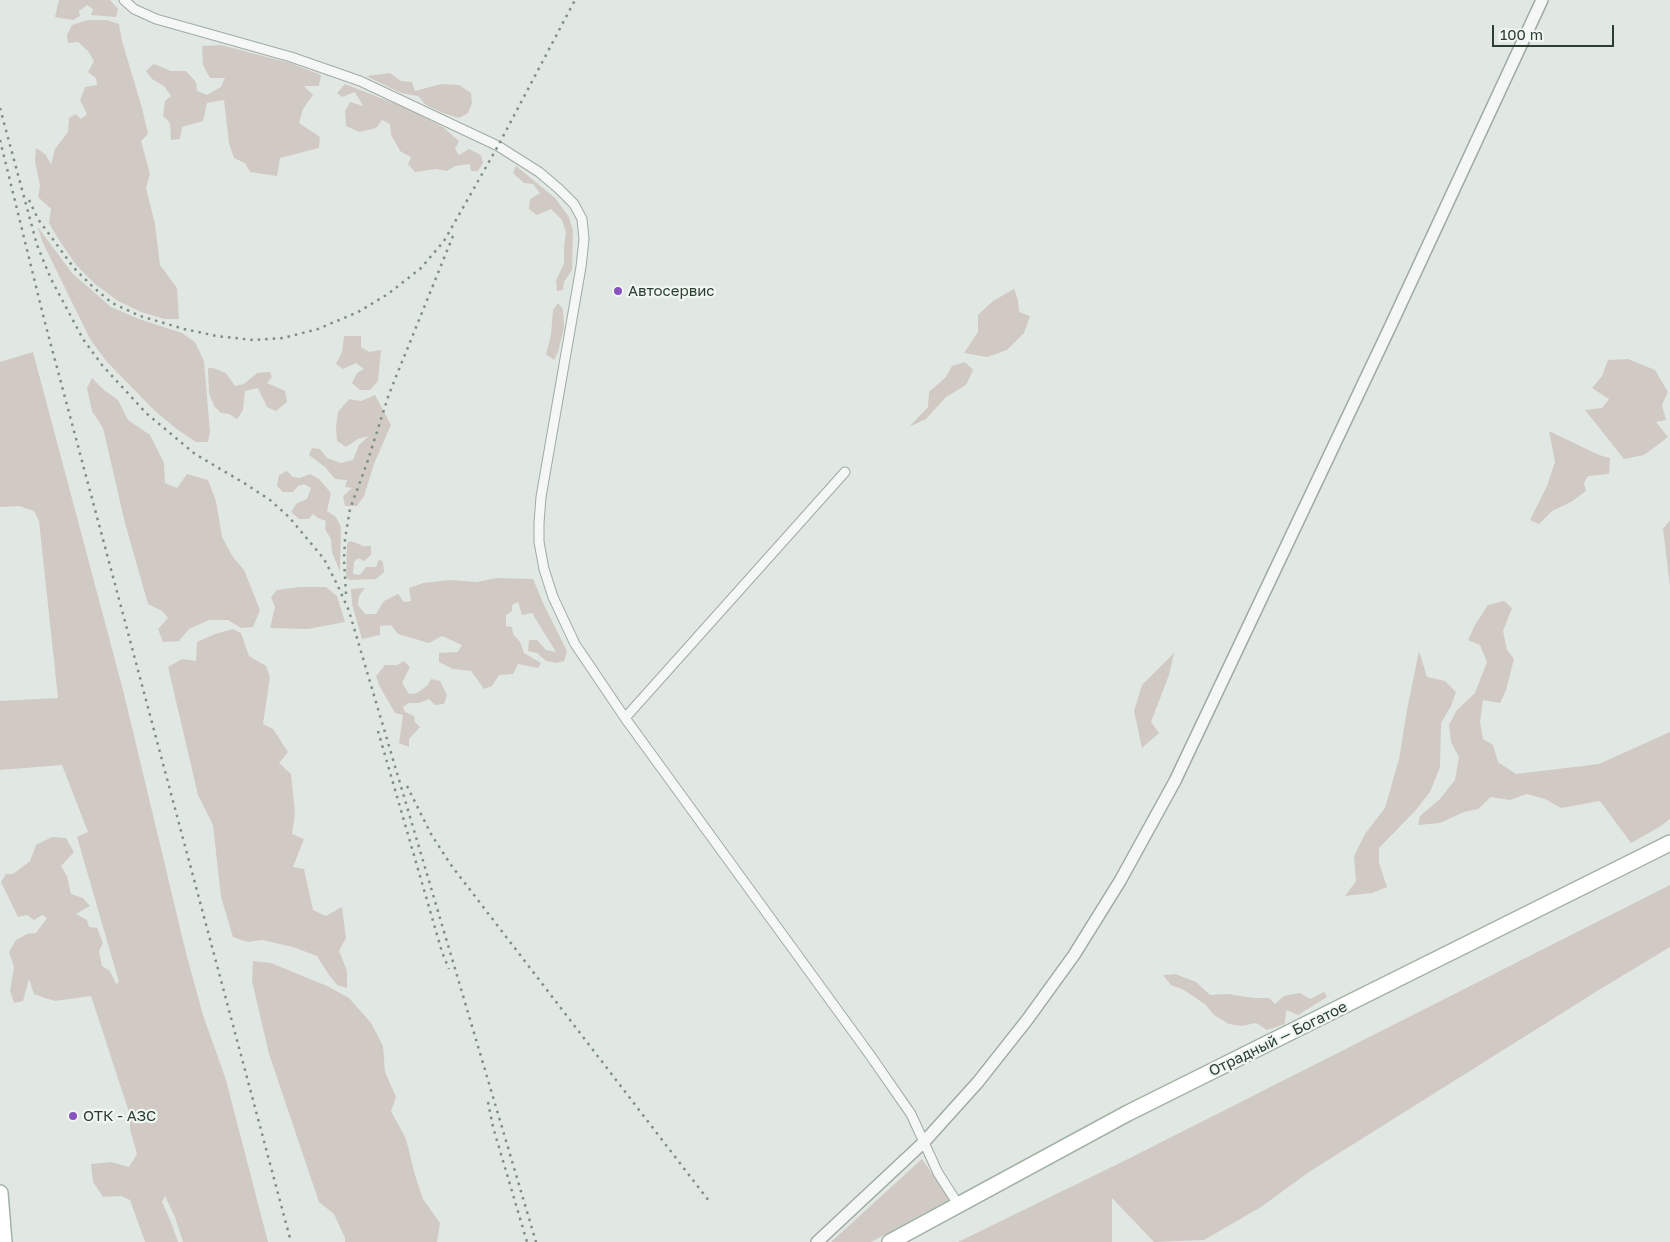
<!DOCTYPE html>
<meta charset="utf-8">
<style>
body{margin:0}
#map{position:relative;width:1670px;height:1242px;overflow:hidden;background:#e1e8e3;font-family:"Golos Text",sans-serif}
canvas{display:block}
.scale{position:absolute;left:1492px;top:25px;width:122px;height:22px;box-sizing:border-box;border:2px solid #2b3f31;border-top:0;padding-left:6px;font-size:15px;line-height:18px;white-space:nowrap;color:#2b3f31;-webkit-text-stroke:4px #f1f6f2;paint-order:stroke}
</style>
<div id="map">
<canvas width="1670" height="1242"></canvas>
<div class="scale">100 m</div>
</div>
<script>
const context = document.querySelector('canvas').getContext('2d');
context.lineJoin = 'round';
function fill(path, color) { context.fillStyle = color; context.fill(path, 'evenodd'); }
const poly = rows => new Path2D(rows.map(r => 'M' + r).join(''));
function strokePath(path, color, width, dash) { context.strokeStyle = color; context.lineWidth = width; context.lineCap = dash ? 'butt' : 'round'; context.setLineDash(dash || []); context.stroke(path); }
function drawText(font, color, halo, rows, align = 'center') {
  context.font = font + ' "Golos Text",sans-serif'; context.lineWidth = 4.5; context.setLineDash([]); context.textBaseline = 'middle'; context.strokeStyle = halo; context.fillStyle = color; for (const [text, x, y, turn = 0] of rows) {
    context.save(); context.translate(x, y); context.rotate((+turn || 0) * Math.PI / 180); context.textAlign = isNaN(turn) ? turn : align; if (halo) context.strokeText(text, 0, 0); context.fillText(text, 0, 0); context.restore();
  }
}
const green = poly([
 [59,0,110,0,118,9,116,17,91,15,93,9,87,5,79,11,80,16,73,20,55,17],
 [88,20,107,20,119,24,122,41,142,108,148,134,141,141,150,174,146,188,155,224,160,265,177,288,179,319,165,319,141,312,118,301,95,284,76,265,59,240,49,223,51,209,38,197,40,186,35,161,36,148,45,154,51,164,55,149,68,132,69,118,76,114,81,119,87,114,80,100,85,87,97,85,96,78,88,72,94,61,88,51,78,42,68,43,67,35,72,25],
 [221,45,290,63,321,75,319,86,304,86,313,95,303,109,299,123,320,137,319,148,280,158,277,176,250,172,245,163,234,158,229,143,224,100,207,103,203,121,182,127,180,139,171,140,170,123,163,116,165,101,171,96,164,86,152,79,146,71,154,64,171,71,186,71,196,82,197,91,207,95,221,87,225,78,210,78,203,65,202,46],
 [390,73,401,81,412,82,415,91,441,84,459,85,471,93,472,103,468,113,459,118,443,113,426,105,418,96,401,93,366,76],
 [345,84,406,108,443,127,459,141,455,149,459,155,469,149,481,155,483,163,478,171,471,171,470,164,455,166,447,171,436,169,415,172,408,164,411,157,400,151,391,135,390,124,382,120,376,128,359,132,346,126,345,111,350,102,363,106,355,92,342,97,337,93],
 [516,166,555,198,569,217,573,231,572,270,564,282,563,290,557,291,556,280,564,264,564,246,566,233,562,220,551,209,537,215,529,209,530,199,540,193,533,184,524,183,513,173],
 [37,226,72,273,111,307,139,319,182,333,195,342,204,361,210,432,208,442,196,442,178,430,155,411,107,362,90,339,43,243],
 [1014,289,1018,300,1019,312,1030,316,1024,333,1007,350,987,357,964,353,978,332,978,315,993,301],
 [558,303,563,309,564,328,558,352,554,360,546,354,551,335,553,310],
 [344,336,361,336,361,347,369,352,381,350,378,381,370,390,360,390,352,383,357,373,364,369,356,363,343,369,336,364,342,352],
 [33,352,124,694,186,953,203,1015,226,1080,268,1242,183,1242,175,1217,165,1196,162,1202,171,1222,178,1242,145,1242,130,1200,121,1196,103,1197,93,1182,91,1164,111,1162,129,1167,137,1154,130,1129,130,1115,91,996,55,1001,45,998,34,994,29,979,23,1001,14,1003,10,991,14,967,9,952,16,940,27,934,36,933,47,918,42,915,34,920,27,915,18,917,1,882,6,874,13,874,30,861,36,845,52,837,66,838,74,852,61,866,67,876,71,894,83,898,90,906,76,914,87,920,89,927,97,928,103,943,99,951,102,966,110,971,116,984,119,982,77,837,88,832,62,765,0,770,0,701,58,698,39,521,34,511,19,506,0,507,0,362],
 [1628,359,1655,370,1668,392,1662,405,1666,420,1656,422,1668,437,1644,455,1624,459,1585,410,1602,408,1609,399,1592,388,1602,376,1608,360],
 [965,362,973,370,966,385,946,397,926,419,909,427,928,407,929,392,946,377,952,366],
 [208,368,213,368,226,373,235,386,244,384,257,373,270,372,272,377,267,383,285,391,287,402,276,411,267,407,258,388,245,391,243,410,237,419,229,414,221,413,214,406,209,393],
 [92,378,104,390,118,400,128,420,150,435,164,463,165,483,177,488,187,474,208,480,216,501,222,537,233,557,244,570,260,610,253,627,241,628,228,620,209,620,189,629,179,641,163,642,158,629,168,618,162,611,148,604,125,523,103,428,92,411,87,388],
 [375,395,391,425,374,464,364,496,357,506,345,506,343,496,352,488,345,487,347,480,335,479,325,467,309,455,312,448,320,449,327,458,341,463,353,460,359,445,369,436,358,439,346,447,337,441,336,426,338,412,349,399,361,401],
 [1549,431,1599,455,1610,458,1609,474,1588,476,1584,483,1586,491,1571,502,1552,511,1539,524,1530,520,1547,486,1555,462],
 [287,471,293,477,300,478,310,474,319,479,331,493,327,511,336,517,341,527,340,572,332,552,331,539,325,529,326,521,318,518,313,514,309,519,299,519,291,512,297,503,307,499,311,488,304,484,298,486,293,492,283,492,277,486,279,475],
 [1670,520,1670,586,1663,529],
 [351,541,363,546,371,546,371,555,364,561,358,558,354,562,353,574,360,575,366,567,376,567,379,559,383,562,384,572,376,579,350,580,346,577,347,543],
 [497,578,533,579,544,605,567,651,564,661,557,663,546,661,537,653,528,651,529,640,537,640,546,650,556,652,532,613,522,615,518,602,512,605,512,611,506,615,506,626,512,627,513,634,520,642,524,653,541,663,538,668,518,664,513,674,499,675,492,686,484,689,471,671,453,669,439,662,439,653,458,652,462,645,442,636,429,643,398,634,391,625,380,626,380,635,362,639,352,604,351,589,365,588,359,596,358,605,365,614,376,614,384,601,398,594,404,602,411,601,409,588,423,583,450,580,477,582],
 [299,587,326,587,337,596,345,622,308,629,270,628,275,607,271,597,277,590],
 [1504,601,1512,608,1503,631,1507,650,1514,659,1506,690,1500,703,1483,700,1480,722,1483,739,1493,745,1498,762,1516,774,1599,764,1670,732,1670,819,1661,826,1631,843,1600,801,1561,808,1545,799,1527,794,1510,800,1491,797,1478,809,1464,812,1440,823,1418,825,1420,816,1440,799,1455,780,1459,757,1451,742,1449,725,1457,710,1475,693,1487,662,1480,645,1468,640,1475,625,1488,605],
 [233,629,241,633,249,656,266,666,270,677,263,724,273,729,288,752,279,763,291,774,295,814,292,834,304,839,293,867,304,869,313,910,326,916,342,907,346,938,339,951,347,971,347,988,337,985,329,975,317,956,293,947,262,940,248,942,233,937,221,897,213,825,198,795,168,667,182,659,196,661,197,642,215,634],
 [1419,651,1427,677,1445,681,1456,692,1451,706,1441,723,1440,767,1430,792,1415,811,1379,848,1379,863,1387,887,1372,893,1345,896,1356,881,1354,856,1365,834,1385,808,1399,759,1407,710],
 [1174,653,1169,675,1151,722,1159,733,1142,748,1134,711,1142,685],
 [404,661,410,667,402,683,409,694,417,693,427,686,431,679,440,681,447,695,444,704,435,705,429,699,419,703,409,703,403,707,405,712,414,716,415,722,420,727,409,739,409,747,399,743,403,715,395,713,380,687,376,676,385,665,397,665],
 [1670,885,1670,947,1602,988,1309,1172,1261,1207,1204,1240,1154,1242,1112,1198,1112,1242,958,1242,1126,1160],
 [253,961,271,963,327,986,349,998,371,1023,383,1046,385,1072,396,1097,391,1111,406,1139,415,1175,423,1199,440,1223,437,1242,345,1242,345,1238,334,1214,319,1202,269,1054,252,981],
 [1175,974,1196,982,1210,995,1228,994,1253,998,1269,998,1275,1004,1284,996,1300,993,1310,999,1324,992,1327,997,1298,1015,1286,1010,1285,1024,1267,1030,1256,1023,1241,1026,1229,1024,1214,1015,1206,1005,1184,990,1171,985,1163,975],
 [922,1159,950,1199,871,1242,831,1242]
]);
const minor = poly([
 [124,0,134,9,156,19,291,57,360,81,498,146,539,172,559,189,574,204,582,219,584,239,581,267,541,497,539,523,539,542,544,569,553,597,575,644,625,718,870,1055,911,1114,938,1173,958,1204],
 [625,718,845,472]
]);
const tertiary = poly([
 [817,1242,924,1142,978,1082,1027,1020,1074,955,1120,881,1175,781,1391,325,1542,0]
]);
const primary = poly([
 [0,1193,4,1242],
 [890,1242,1128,1113,1670,843]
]);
const rail = poly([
 [0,108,37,245,51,279,83,339,102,365,146,413,195,454,244,483,270,500,289,517,324,559,337,584,349,611,536,1242],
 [0,140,44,319,291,1242],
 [29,200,38,219,74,268,93,287,112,303,140,316,184,329,217,336,253,340,283,338,318,329,358,312,388,294,421,268,444,241,498,146,575,0],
 [346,594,344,560,345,539,350,509,367,463,389,394,453,236],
 [378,731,442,952,449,969],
 [407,786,431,834,451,865,709,1201],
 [488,1102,493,1127,527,1242]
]);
const markers = [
 [618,291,5,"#8952c1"],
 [73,1116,5,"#8952c1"]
];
const poiNames = [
 ["Автосервис",628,291],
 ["ОТК - АЗС",83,1116]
];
const streetNames = [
 ["Отрадный — Богатое",1278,1039,-26]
];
fill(green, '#d1c9c3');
strokePath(minor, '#9faba3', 11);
strokePath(tertiary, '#9faba3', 14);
strokePath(primary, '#a2b3a6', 18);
strokePath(minor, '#f4f7f5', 9);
strokePath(tertiary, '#f4f7f5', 11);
strokePath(primary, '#fff', 15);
strokePath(rail, '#7c9082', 2.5, [2.5, 5]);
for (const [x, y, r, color] of markers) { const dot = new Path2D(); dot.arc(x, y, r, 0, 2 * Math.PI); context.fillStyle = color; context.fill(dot); strokePath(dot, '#f1f6f2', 2); }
drawText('15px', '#2b3f31', '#f1f6f2', poiNames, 'left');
drawText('15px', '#2b3f31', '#f1f6f2', streetNames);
</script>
